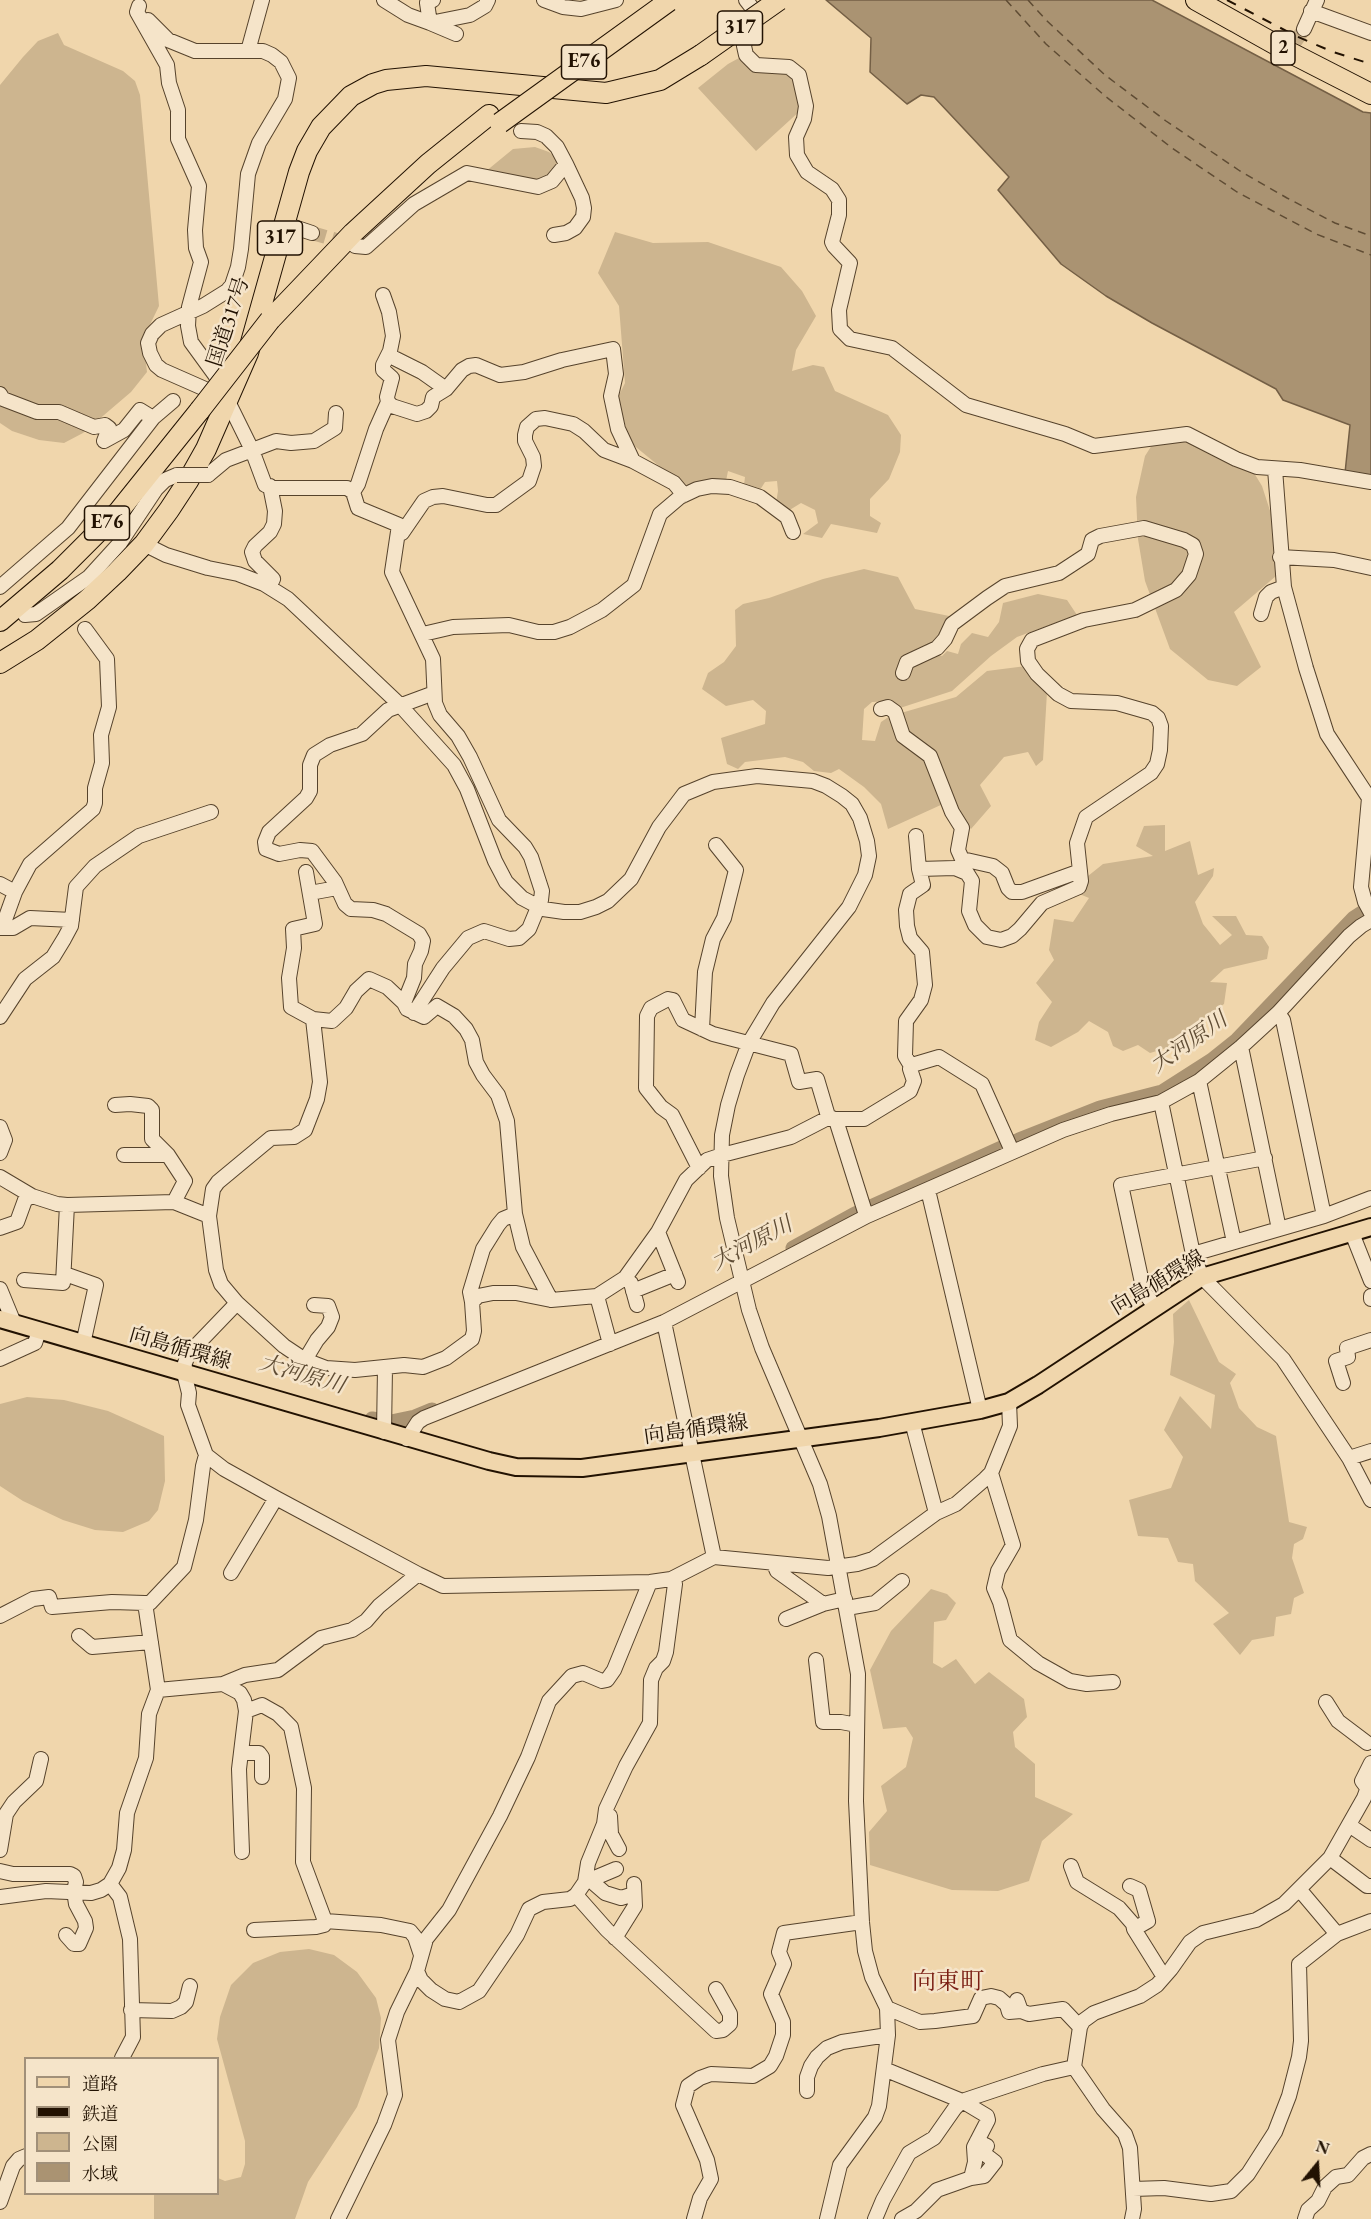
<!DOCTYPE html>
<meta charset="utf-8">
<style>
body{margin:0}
#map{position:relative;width:1371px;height:2219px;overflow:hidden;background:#f0d6ac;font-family:"EB Garamond","Noto Serif JP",serif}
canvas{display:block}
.legend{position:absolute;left:24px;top:2057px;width:195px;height:138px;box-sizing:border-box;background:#f5e4c9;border:2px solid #a19079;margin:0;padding:8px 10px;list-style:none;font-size:18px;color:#221202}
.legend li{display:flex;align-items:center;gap:12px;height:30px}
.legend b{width:30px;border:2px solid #a19079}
.north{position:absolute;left:1287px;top:2135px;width:60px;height:60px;-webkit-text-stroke:4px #f5e4c9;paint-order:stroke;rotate:18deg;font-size:16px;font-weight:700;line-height:24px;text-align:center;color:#221202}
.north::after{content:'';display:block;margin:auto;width:21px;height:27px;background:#221202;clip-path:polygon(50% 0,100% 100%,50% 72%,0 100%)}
</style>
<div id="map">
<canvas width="1371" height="2219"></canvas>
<ul class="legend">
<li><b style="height:8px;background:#f0d6ac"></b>道路</li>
<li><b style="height:8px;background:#221202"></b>鉄道</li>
<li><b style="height:16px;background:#cdb58f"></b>公園</li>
<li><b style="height:16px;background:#aa9372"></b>水域</li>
</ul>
<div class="north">N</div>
</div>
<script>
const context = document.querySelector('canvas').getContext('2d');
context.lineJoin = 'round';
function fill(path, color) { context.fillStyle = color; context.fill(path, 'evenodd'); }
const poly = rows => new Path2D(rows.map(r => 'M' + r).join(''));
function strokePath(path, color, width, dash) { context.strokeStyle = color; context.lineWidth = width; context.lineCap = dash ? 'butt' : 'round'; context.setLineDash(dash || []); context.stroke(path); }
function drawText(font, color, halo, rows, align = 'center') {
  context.font = font + ' "EB Garamond","Noto Serif JP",serif'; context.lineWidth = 5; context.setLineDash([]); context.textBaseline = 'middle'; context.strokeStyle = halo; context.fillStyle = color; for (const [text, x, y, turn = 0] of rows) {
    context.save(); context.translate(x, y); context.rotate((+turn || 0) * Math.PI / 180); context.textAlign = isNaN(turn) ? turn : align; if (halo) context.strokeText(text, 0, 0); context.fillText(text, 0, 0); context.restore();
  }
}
const green = poly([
 [58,33,64,45,123,71,135,81,140,95,159,306,143,339,147,372,131,392,83,433,64,443,39,440,12,431,0,423,0,85,23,57,38,41],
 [739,58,778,69,803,82,801,110,756,151,698,88,728,64],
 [535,147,549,152,558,160,551,176,538,183,485,172,513,149],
 [615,232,653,243,708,242,781,267,802,291,816,316,796,350,792,371,813,365,824,367,835,391,888,415,901,435,900,452,889,479,870,499,870,516,881,523,877,533,831,524,822,538,803,534,818,523,815,510,801,503,788,511,776,503,778,491,777,481,765,482,760,490,744,485,745,477,728,471,726,481,690,486,681,484,631,443,617,399,625,383,619,306,598,273],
 [1165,438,1196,444,1251,468,1262,486,1274,523,1276,576,1234,612,1261,667,1237,686,1208,680,1170,649,1145,581,1138,539,1136,497,1145,456,1152,445],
 [864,569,898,577,915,609,954,617,935,654,942,656,947,651,958,654,961,644,972,633,988,637,999,622,1003,603,1038,594,1067,600,1077,615,1017,637,991,656,952,691,900,708,891,701,872,702,864,709,862,740,875,741,881,722,890,716,929,766,943,804,888,829,881,804,864,787,839,769,831,773,814,771,803,762,785,757,745,762,738,769,727,764,721,738,765,724,766,711,753,700,726,706,702,689,708,673,724,662,736,646,735,610,743,604,769,598,823,579],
 [1026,666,1047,692,1043,760,1036,766,1028,752,1004,757,980,785,991,806,971,829,959,815,946,785,906,734,901,713,956,697,987,671],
 [1165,825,1165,851,1190,841,1198,875,1214,868,1213,876,1195,902,1203,924,1220,945,1232,935,1212,916,1236,916,1246,935,1262,936,1269,947,1267,959,1224,969,1210,982,1227,983,1224,1004,1186,1031,1170,1047,1150,1053,1138,1045,1123,1051,1113,1046,1108,1032,1089,1021,1078,1032,1051,1047,1035,1040,1039,1022,1052,1002,1036,983,1054,960,1049,950,1054,919,1073,922,1089,898,1077,893,1088,876,1103,864,1153,856,1136,846,1144,826],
 [1189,1300,1219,1362,1236,1374,1230,1383,1239,1408,1257,1427,1276,1436,1289,1522,1307,1527,1303,1539,1294,1544,1292,1558,1304,1593,1294,1598,1291,1614,1276,1617,1274,1636,1252,1640,1240,1655,1213,1624,1229,1613,1195,1581,1193,1564,1178,1562,1168,1538,1138,1536,1129,1500,1171,1488,1183,1457,1164,1430,1180,1396,1211,1429,1215,1395,1170,1375,1174,1342,1173,1314],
 [27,1397,64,1400,108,1411,164,1436,165,1481,158,1510,149,1521,123,1532,95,1530,63,1520,23,1501,0,1486,0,1404],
 [931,1589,947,1594,956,1603,946,1620,934,1622,933,1663,942,1668,956,1659,975,1684,989,1672,1024,1699,1027,1717,1013,1732,1015,1747,1035,1764,1035,1797,1073,1814,1042,1841,1029,1881,998,1891,952,1890,870,1865,869,1832,887,1811,881,1786,906,1767,913,1738,906,1727,883,1729,870,1670,891,1631],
 [309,1949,334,1955,357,1972,376,1998,381,2018,379,2048,357,2107,308,2182,295,2219,154,2219,154,2194,218,2194,218,2178,225,2181,241,2177,245,2164,245,2141,217,2039,220,2017,231,1985,253,1963,280,1952]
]);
const water = poly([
 [826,0,1152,0,1363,112,1371,113,1371,478,1345,473,1350,425,1283,400,1276,389,1152,323,1106,296,1061,264,998,190,1009,177,934,97,921,95,907,104,870,72,871,38,826,0]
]);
const river = poly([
 [793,1248,855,1214,1019,1140,1100,1108,1162,1092,1212,1060,1237,1040,1354,918,1371,907],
 [372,1419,391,1422,415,1417,432,1410]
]);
const ferry = poly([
 [1006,0,1046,44,1105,96,1172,148,1237,192,1316,234,1371,255],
 [1028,0,1046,20,1105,75,1166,121,1240,171,1287,198,1335,223,1371,236]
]);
const minorTunnel = poly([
 [1295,42,1304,29],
 [312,233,350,244]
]);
const minor = poly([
 [384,0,408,15,430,23,470,15,485,6,488,0],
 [433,0,427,3,430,23,456,34],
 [544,0,563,7,581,9,616,0],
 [746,0,753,9,744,46,746,55,756,65,789,67,799,75,806,106,804,119,796,137,797,155,807,172,832,189,839,200,839,215,832,242,834,246,850,263,839,310,840,329,850,339,892,348,966,405,1065,434,1094,446,1187,434,1236,459,1257,467,1300,470,1371,482],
 [139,6,137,12,167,65,169,83,178,110,178,139,199,186,195,230,196,248,201,262,189,307,188,326,191,342,215,375,252,450,265,485,274,488,347,488,353,492,358,508,399,525,392,572,433,659,435,703,440,715,458,736,470,757,499,820,525,847,531,857,542,891,541,900,529,929,519,938,509,939,484,931,468,938,443,968,414,1013],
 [1311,11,1371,33],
 [148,20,168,40,195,51,263,51,272,55,281,62,289,78,285,99,259,143,248,174,241,249,238,267,232,285,227,291,203,306,161,325,152,334,148,343,150,353,156,365,162,370,221,396],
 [1304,29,1317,0],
 [248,51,262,0],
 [521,131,537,132,546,136,557,147,566,164],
 [285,224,312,233],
 [355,246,366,247,414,204,467,173,538,187,552,181,566,164,582,198,584,208,583,217,575,228,566,233,554,235],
 [388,355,422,372,446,389],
 [0,394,3,399,37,412,59,412,94,427,105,425,109,428,104,441,124,430,140,410,153,418],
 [388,402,392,406,417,414,426,411,431,406,433,397,446,389,462,370,469,366,476,365,500,375,524,372,562,360,613,349,616,374,611,396,618,429,633,461],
 [1275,469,1284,587,1306,668,1327,734,1369,798,1361,887,1365,902,1371,913],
 [208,475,226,460,276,441,291,443,314,441,335,428,336,413],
 [353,492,358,484,376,429,388,402,387,397,392,378,383,370,383,365,390,351,393,336,389,312,383,295],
 [398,533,402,533,424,501,433,497,443,496,487,505,496,505,529,481,534,466,533,457,525,441,525,435,527,427,536,419,545,418,573,424,584,431,604,450,633,461,674,483,684,495],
 [144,544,166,555,208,568,238,574,264,584,288,599,303,613,399,704,454,765,467,789,495,861,506,882,522,898,543,909,564,912,580,912,596,907,608,901,631,879,659,827,684,794,713,782,757,776,813,781,826,786,842,796,852,804,860,818,867,841,869,856,865,875,849,907,773,1003,749,1043,737,1075,728,1105,722,1135,721,1176,727,1218,749,1310,762,1348,820,1484,829,1516,858,1674,856,1801,862,1922,865,1951,872,1977,887,2008,888,2035,879,2106,875,2117,840,2165,827,2219],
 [1280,557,1334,560,1371,568],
 [0,587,68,528,153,418,173,401],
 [269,587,273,579,255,561,252,552,255,546,270,532,274,524,275,511,270,486],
 [1261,614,1266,597,1271,592,1284,587],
 [25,615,36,614,89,577,120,543,156,489,165,480,177,475],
 [423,634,453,627,509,625,538,632,554,632,570,627,602,610,634,585,660,514,680,497,697,489,712,486,730,487,760,497,787,517,793,532],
 [903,673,907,662,937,648,945,639,952,624,987,598,1005,586,1059,573,1088,554,1092,540,1100,536,1144,528,1184,540,1193,545,1196,554,1189,575,1176,590,1135,610,1084,620,1032,640,1027,649,1028,661,1037,674,1058,694,1071,701,1117,703,1152,713,1158,718,1161,726,1160,750,1157,764,1151,773,1086,817,1077,843,1081,881,1079,887,1042,903,1020,929,1012,936,1001,940,987,937,975,925,969,911,972,881,967,873,955,868,919,869],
 [434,693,388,710,362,734,330,745,314,755,310,765,310,791,306,798,269,832,265,842,266,849,279,854,300,850,312,851,335,882,345,904,351,909,373,910,386,914,419,934,423,941,421,951,415,964,414,978,404,1003,407,1009,424,1017,437,1006,454,1016,466,1029,472,1040,476,1062,483,1075,498,1095,507,1121,515,1214,523,1247,551,1300],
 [881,709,888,707,895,712,903,736,930,756,952,812,962,828,958,850,962,859,993,866,1002,873,1008,888,1012,892,1022,892,1080,871],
 [0,884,15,892],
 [310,893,337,888],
 [0,928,13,928,30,918,72,920],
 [2,928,15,892,30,864,93,809,95,803,95,788,102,763,101,735,109,707,107,659,85,629],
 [1278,1013,1283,1020,1324,1216],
 [0,1017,25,979,53,957,64,939,71,926,76,887,95,866,139,836,211,812],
 [313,1019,332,1021,346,1008,356,991,369,979,387,987,404,1003],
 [702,1029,705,972,713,939,724,918,736,870,716,845],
 [1241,1047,1279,1229],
 [911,1066,905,1056,906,1021,921,1000,925,985,922,952,910,938,907,926,906,910,910,894,923,885,919,869,916,836],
 [1199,1081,1234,1242],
 [1161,1102,1193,1254,1202,1277,1283,1359,1349,1458,1371,1500],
 [115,1105,130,1104,148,1106,152,1110,152,1139,168,1155,185,1181,174,1202],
 [0,1127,5,1140,0,1153],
 [124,1155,168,1155],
 [699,1168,672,1115,661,1107,646,1088,647,1016,651,1008,668,999,673,1000,683,1020,713,1034,791,1054,799,1082,817,1079,828,1116,836,1120,865,1212],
 [0,1177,32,1196],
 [928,1190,980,1410],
 [209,1216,213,1189,218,1182,271,1138,294,1137,305,1130,317,1099,320,1082,313,1019,291,1007,289,978,294,948,293,929,315,924,306,872],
 [0,1228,17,1222,25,1200,32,1196,57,1204,67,1205,174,1202,209,1216,216,1270,221,1284,237,1303,284,1346,305,1360,326,1368,355,1370,404,1365,423,1367,446,1358,472,1339,474,1331,472,1302,478,1296,493,1293,516,1293,551,1300,597,1296,625,1278,658,1232,686,1180,707,1160,722,1155,791,1137,826,1119,864,1119,910,1091,914,1081,910,1069,912,1065,939,1057,982,1084,1012,1151],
 [658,1232,678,1282],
 [1352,1233,1371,1281],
 [1193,1254,1324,1216,1371,1198],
 [65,1274,96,1285,83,1344],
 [24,1280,63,1283,67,1205],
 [631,1283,637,1305],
 [0,1289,14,1323],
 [633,1291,675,1274],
 [597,1296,610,1344],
 [1371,1296,1371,1299],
 [472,1302,470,1292,483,1249,498,1225,503,1219,515,1214],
 [237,1303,189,1353,185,1363,184,1373,189,1393,188,1405,206,1455,224,1469,276,1498,418,1574,443,1586,650,1582,671,1579,714,1557,828,1568,857,1564,873,1559,936,1513,956,1504,985,1479,991,1473,1010,1426,1009,1402],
 [1156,1308,1144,1292,1121,1185,1265,1158],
 [664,1322,714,1557],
 [0,1359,35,1343,39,1331],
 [305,1360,317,1340,328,1327,332,1317,328,1306,314,1305],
 [1343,1383,1336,1361,1348,1357,1347,1348,1371,1340],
 [912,1422,936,1513],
 [384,1432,385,1368],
 [407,1439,418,1422,424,1418,664,1322,867,1216,1063,1130,1111,1114,1161,1102,1199,1081,1241,1047,1278,1013,1349,936,1361,926,1371,920],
 [1349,1458,1371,1451],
 [991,1473,1013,1545,998,1571,994,1588,1000,1602,1010,1640,1038,1663,1070,1681,1087,1684,1113,1682],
 [774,1564,777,1571,823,1604],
 [231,1573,276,1498],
 [650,1582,614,1670,607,1680,602,1681,583,1673,572,1676,549,1701,528,1757,500,1816,449,1910,426,1939,417,1971,421,1980,431,1990,445,1999,459,2002,479,1991,517,1935,529,1909,543,1902,570,1899,576,1895,585,1882,588,1863,604,1824,606,1809,626,1766,650,1723,651,1680,656,1668,663,1661,666,1652,675,1584,671,1579],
 [847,1608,875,1603,902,1581],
 [0,1616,33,1599,49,1597,52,1607,112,1602,145,1603],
 [786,1619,823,1604,845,1599],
 [79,1636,92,1647,151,1642],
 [816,1660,823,1722,841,1722,857,1725],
 [223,1684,240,1693,244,1700,246,1711,239,1769,242,1852],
 [158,1690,223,1684,245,1675,278,1670,321,1638,352,1630,366,1621,379,1606,418,1574],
 [1326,1702,1338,1721,1367,1743],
 [246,1711,262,1705,278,1714,291,1727,304,1788,303,1862,325,1921,324,1925,316,1927,254,1930],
 [241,1753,259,1753,262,1757,262,1777],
 [1365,1785,1362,1781,1371,1763],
 [610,1816,611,1834,619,1849],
 [1349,1825,1371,1840],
 [0,1850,6,1814,14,1802,36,1781,41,1759],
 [1330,1858,1367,1886,1371,1886],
 [1071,1866,1077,1882,1119,1908,1133,1924,1134,1929],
 [0,1871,13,1874,70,1874,74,1876,76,1882,74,1891,76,1904,85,1921,86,1928,79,1944,74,1944,66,1935],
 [590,1880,605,1893,621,1898,634,1894],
 [585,1882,616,1869],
 [110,1884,120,1897,130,1939,133,2037,122,2058],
 [1130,1886,1139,1890,1148,1921,1134,1929,1164,1977],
 [1299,1889,1337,1934],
 [576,1895,607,1930,716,2031,723,2030,730,2024,730,2014,716,1989],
 [0,1897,46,1891,91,1893,101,1890,110,1884,119,1868,124,1850,127,1813,146,1758,149,1714,158,1690,145,1603,150,1603,184,1567,196,1520,203,1466,206,1455],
 [325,1921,381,1925,410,1931,415,1937,421,1955],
 [615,1938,635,1906,634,1884],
 [1017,2000,1021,2011,1029,2014,1063,2009,1080,2027],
 [887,2008,920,2022,935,2021,973,2016,981,1998,991,1996,999,1998,1007,2005,1009,2012,1021,2011],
 [131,2010,172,2011,181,2007,186,2002,190,1986],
 [884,2069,962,2101,987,2116,988,2120,974,2147,975,2162,971,2178],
 [807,2091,807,2077,811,2066,817,2057,827,2048,842,2042,888,2035],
 [1133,2189,1164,2188,1211,2194,1231,2191,1248,2174,1275,2132,1289,2096,1299,2057,1301,2041,1299,1964,1337,1934,1371,1921],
 [0,2202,13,2166,19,2159,26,2156],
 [338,2219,384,2125,395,2095,388,2040,397,2012,417,1971],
 [694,2219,700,2198,711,2179,707,2160,683,2105,688,2086,700,2078,711,2074,753,2076,770,2066,776,2056,783,2035,783,2022,771,1994,784,1964,779,1952,784,1933,862,1922],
 [875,2219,883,2200,909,2153,934,2138,955,2108,962,2101,1043,2074,1074,2067],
 [902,2219,916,2211,937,2190,971,2178,984,2176,995,2162,982,2152,987,2146,977,2141],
 [1132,2219,1134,2209,1130,2148,1125,2134,1103,2109,1074,2067,1080,2027,1083,2021,1094,2013,1140,1996,1157,1985,1171,1969,1190,1942,1203,1933,1256,1920,1284,1904,1330,1858,1364,1798,1371,1779],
 [1305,2219,1308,2210,1318,2201,1325,2187,1336,2177,1348,2175,1363,2158,1371,2154]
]);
const major = poly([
 [0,1319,489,1461,516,1467,582,1468,879,1428,980,1410,1009,1402,1038,1385,1202,1277,1371,1227]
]);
const highway = poly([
 [1196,0,1289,52,1371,94],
 [270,320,353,233,428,164,489,115],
 [0,621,60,570,119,511,200,410],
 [0,663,37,640,87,600,117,572,144,544,169,510,188,481,206,449,248,353,299,172,307,151,321,127,351,96,373,84,386,80,426,76,606,93,660,80,701,55]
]);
const rail = poly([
 [1227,0,1296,36,1333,52,1371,64]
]);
const minorBridge = poly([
 [177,475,208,475]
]);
const highwayBridge = poly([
 [701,55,779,0],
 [500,123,669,1],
 [200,410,270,320]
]);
const shields = [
 [740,28,45],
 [1283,48,24],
 [584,62,45],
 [280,238,45],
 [107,523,45]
];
const shieldNames = [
 ["317",740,28],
 ["2",1283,48],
 ["E76",584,62],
 ["317",280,238],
 ["E76",107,523]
];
const streetNames = [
 ["国道317号",229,322,-72],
 ["向島循環線",1158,1283,-31],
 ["向島循環線",180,1349,16],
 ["向島循環線",696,1430,-8]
];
const waterNames = [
 ["大河原川",1189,1043,-35],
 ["大河原川",752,1244,-28],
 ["大河原川",302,1375,16]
];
const quarterNames = [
 ["向東町",948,1982]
];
fill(green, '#cdb58f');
fill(water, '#aa9372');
strokePath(water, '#745f45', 1.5);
strokePath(river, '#aa9372', 15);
strokePath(ferry, '#5f4c34', 1.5, [8, 6]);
strokePath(minorTunnel, '#c7af8a', 14, [14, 7]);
strokePath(minor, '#56432c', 16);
strokePath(major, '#221202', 20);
strokePath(highway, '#221202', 22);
strokePath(minor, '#f5e4c9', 14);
strokePath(major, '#f0d6ac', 16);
strokePath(highway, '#f0d6ac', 20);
strokePath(rail, '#221202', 2, [10, 10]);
strokePath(minorBridge, '#56432c', 16, []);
strokePath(highwayBridge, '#221202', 22, []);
strokePath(minorBridge, '#f5e4c9', 14);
strokePath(highwayBridge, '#f0d6ac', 20);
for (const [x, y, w] of shields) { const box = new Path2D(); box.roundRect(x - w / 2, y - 17, w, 34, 4.5); context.fillStyle = '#f5e4c9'; context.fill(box); strokePath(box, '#221202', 1.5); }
drawText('bold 20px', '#221202', null, shieldNames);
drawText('21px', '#221202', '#f5e4c9', streetNames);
drawText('italic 22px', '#5f4c34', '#f5e4c9', waterNames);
drawText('24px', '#7a1f14', '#f5e4c9', quarterNames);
</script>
